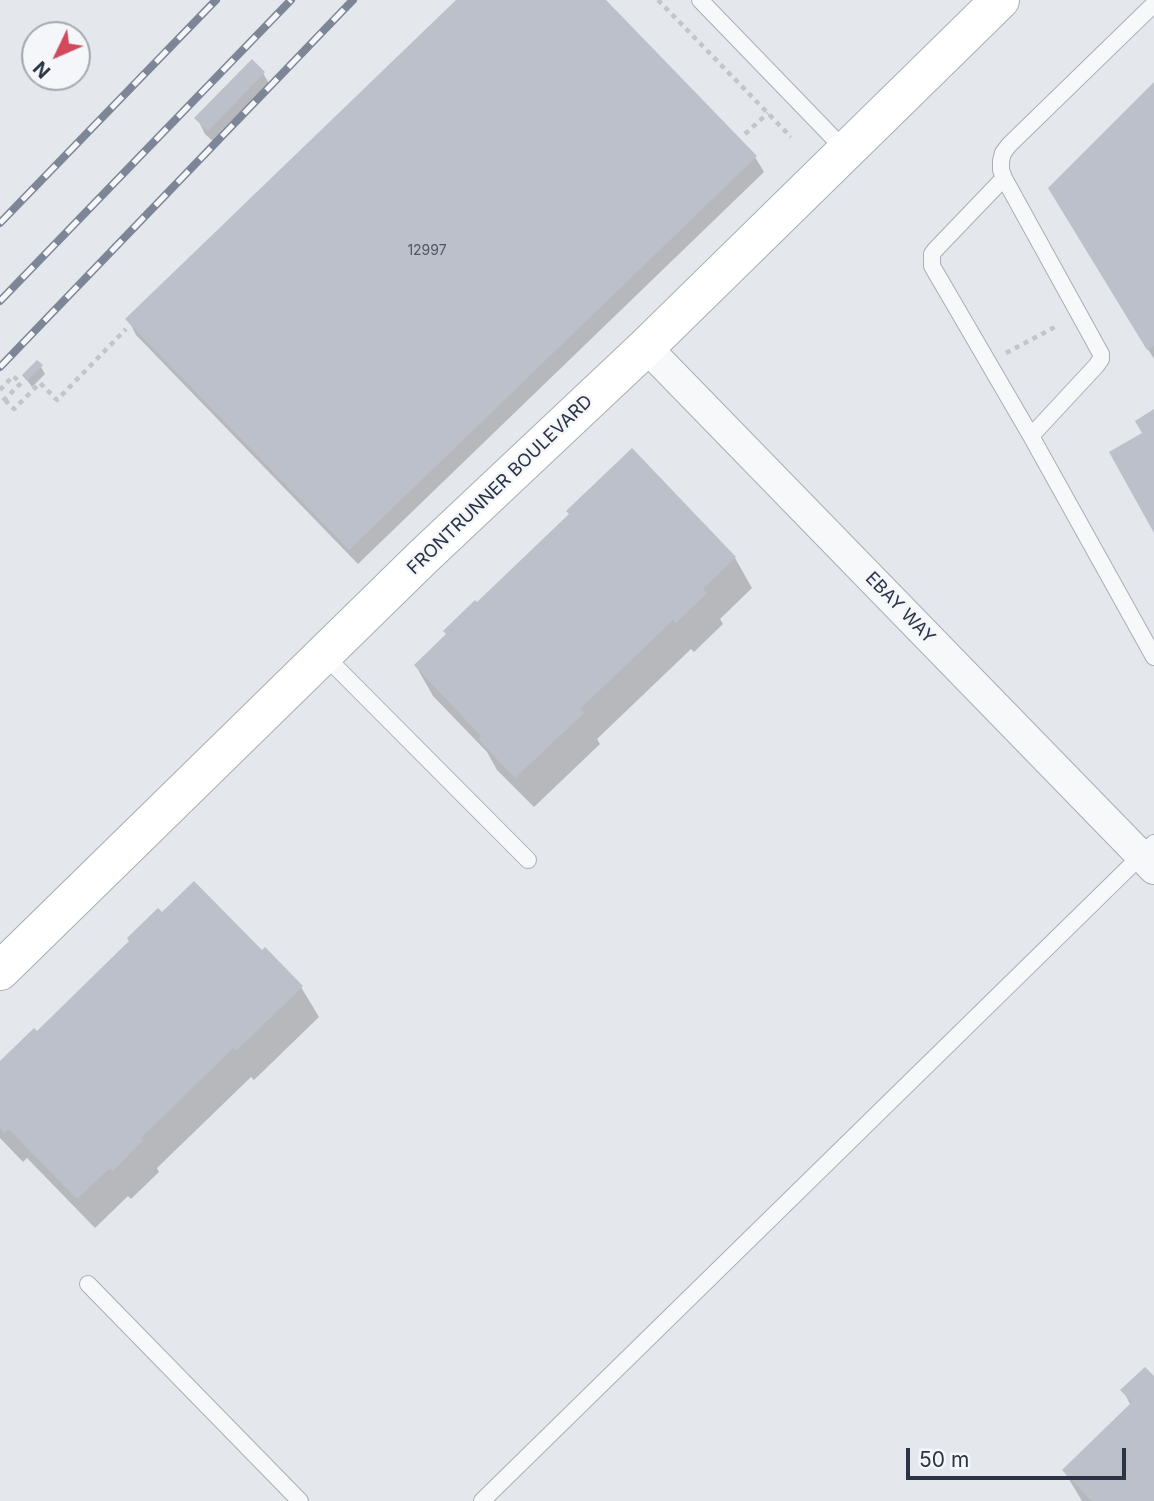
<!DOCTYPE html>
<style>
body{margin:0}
#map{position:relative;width:1154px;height:1501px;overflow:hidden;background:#e4e7ec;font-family:Inter,sans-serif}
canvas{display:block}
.north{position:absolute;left:21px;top:21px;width:70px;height:70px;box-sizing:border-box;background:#f4f6f9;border:2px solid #a4a8b1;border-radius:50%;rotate:226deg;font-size:19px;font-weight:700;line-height:28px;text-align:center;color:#2b3445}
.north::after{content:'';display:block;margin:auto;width:24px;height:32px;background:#d1495b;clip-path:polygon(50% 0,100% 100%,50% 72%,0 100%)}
.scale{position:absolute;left:906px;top:1448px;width:220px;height:32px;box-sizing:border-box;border:4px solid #2b3445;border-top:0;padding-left:9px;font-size:21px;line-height:24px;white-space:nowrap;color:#2b3445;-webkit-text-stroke:5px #f4f6f9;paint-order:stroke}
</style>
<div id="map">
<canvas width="1154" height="1501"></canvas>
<div class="north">N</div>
<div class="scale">50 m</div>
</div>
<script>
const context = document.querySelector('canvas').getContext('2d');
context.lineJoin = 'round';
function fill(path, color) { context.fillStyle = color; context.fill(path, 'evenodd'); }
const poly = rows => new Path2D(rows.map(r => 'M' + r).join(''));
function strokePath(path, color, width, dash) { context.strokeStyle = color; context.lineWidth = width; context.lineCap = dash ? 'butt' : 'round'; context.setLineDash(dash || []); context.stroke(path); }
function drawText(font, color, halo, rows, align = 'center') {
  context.font = font + ' Inter,sans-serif'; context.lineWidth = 5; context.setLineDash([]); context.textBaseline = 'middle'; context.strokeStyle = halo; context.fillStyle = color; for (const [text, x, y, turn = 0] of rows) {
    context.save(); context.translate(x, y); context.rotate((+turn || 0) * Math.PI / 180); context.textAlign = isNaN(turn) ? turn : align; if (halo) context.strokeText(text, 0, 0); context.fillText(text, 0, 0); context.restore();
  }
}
const shadow = poly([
 [459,0,604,0,755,157,764,172,358,564,136,335,128,319],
 [263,73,272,89,217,145,205,134,197,118],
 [1154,85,1154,359,1067,218],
 [41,367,45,374,32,387,24,376],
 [735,558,752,588,720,619,723,624,694,652,691,649,597,739,600,744,534,807,497,770,487,752,433,696,416,666],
 [162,915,262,953,301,987,319,1017,254,1080,251,1077,157,1168,159,1172,131,1199,128,1196,95,1228,27,1158,23,1162,0,1138,0,1063,37,1033],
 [1154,1379,1154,1501,1082,1501,1064,1471,1131,1406,1123,1390]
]);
const building = poly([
 [456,0,606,0,757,156,349,550,125,319],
 [252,59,265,72,208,131,194,118],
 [1154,82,1154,346,1147,350,1048,188],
 [37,360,43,365,27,381,22,375],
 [1154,409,1154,533,1109,452,1142,433,1135,421],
 [632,448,736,557,703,589,707,593,676,623,673,620,580,709,584,713,515,778,478,739,481,736,414,665,446,634,443,631,475,600,477,602,569,514,566,511],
 [194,881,262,950,265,947,303,986,236,1051,233,1048,141,1138,143,1140,113,1171,110,1168,77,1199,9,1129,5,1133,0,1128,0,1061,34,1028,37,1031,129,941,127,938,158,908,162,912],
 [1145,1367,1154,1376,1154,1501,1092,1501,1062,1470,1132,1402,1120,1390]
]);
const path = poly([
 [658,0,791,137],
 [745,134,768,113],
 [1006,353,1055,327],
 [0,390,13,376,21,383,0,404],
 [5,400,14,409,40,383,57,400,126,329]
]);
const lane = poly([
 [700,0,846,151],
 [1004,178,1001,170,1001,161,1003,153,1009,145,1154,4],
 [1031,436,1096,366,1101,359,1101,354,1004,178,935,250,932,254,932,266,1031,436,1154,657],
 [324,655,528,860],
 [88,1284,300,1501],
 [482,1501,1154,843]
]);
const street = poly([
 [646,347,1154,869]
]);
const secondary = poly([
 [0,971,423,557,646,347,1000,0]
]);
const rail = poly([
 [0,223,216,0],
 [0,301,291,0],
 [0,367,353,0]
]);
const numberNames = [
 ["12997",427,251]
];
const streetNames = [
 ["FRONTRUNNER BOULEVARD",500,485,-44],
 ["EBAY WAY",900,608,46]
];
fill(shadow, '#0003');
fill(building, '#bbc0ca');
strokePath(lane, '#a9aeb7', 18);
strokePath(street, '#a9aeb7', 32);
strokePath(secondary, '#a9aeb7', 40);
strokePath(path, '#c2c5cb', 4.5, [5, 5]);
strokePath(lane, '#f7f8fa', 16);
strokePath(street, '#f7f8fa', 30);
strokePath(secondary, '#fff', 38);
strokePath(rail, '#7d8696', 8);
strokePath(rail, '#f4f6f9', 5, [16]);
drawText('14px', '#4f5766', null, numberNames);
drawText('18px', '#2b3445', '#f4f6f9', streetNames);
</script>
